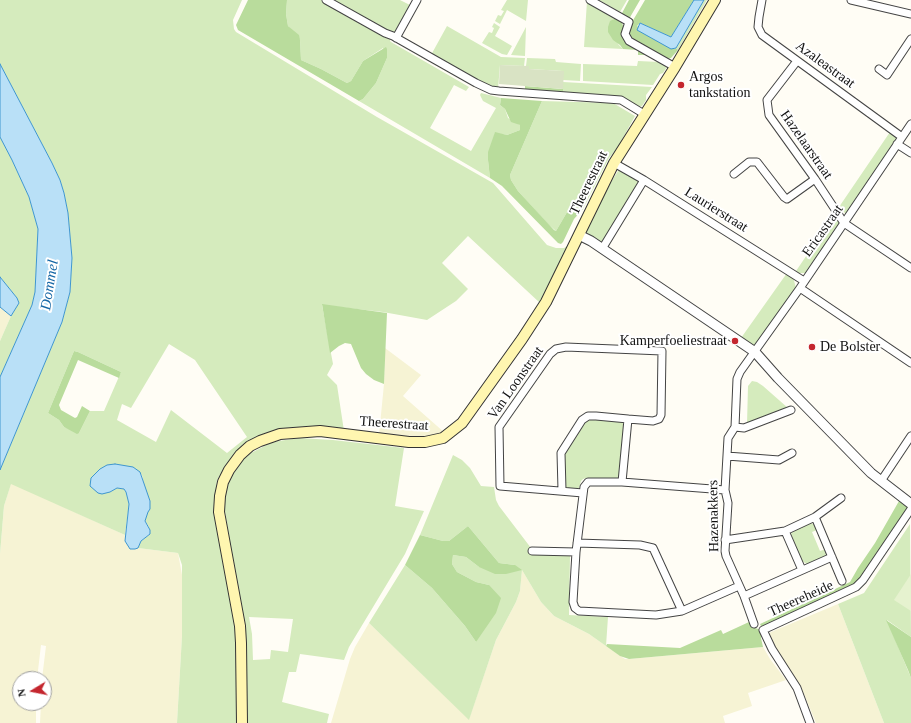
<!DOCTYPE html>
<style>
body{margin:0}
#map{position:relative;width:911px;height:723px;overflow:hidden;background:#fffdf5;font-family:Georgia,serif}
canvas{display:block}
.north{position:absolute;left:12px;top:671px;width:40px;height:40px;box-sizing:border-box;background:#fff;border:1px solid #a0a0a0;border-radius:50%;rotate:260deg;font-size:11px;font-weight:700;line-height:16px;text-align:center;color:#111}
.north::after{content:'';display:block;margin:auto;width:14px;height:18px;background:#c4262e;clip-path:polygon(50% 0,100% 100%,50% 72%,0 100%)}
</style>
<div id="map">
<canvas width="911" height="723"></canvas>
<div class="north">N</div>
</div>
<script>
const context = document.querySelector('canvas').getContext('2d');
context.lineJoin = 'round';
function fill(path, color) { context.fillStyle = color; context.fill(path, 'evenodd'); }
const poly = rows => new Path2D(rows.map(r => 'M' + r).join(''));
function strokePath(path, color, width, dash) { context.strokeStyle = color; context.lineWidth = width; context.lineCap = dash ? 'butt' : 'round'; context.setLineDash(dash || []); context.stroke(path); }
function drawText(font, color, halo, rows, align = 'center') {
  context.font = font + ' Georgia,serif'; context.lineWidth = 4; context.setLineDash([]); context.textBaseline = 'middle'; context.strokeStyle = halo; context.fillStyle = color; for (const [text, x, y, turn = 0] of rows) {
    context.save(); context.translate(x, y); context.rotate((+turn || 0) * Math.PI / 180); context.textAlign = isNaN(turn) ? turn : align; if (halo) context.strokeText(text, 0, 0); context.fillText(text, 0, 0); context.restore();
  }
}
const farmland = poly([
 [0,307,11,316,0,341],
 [385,348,421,375,403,396,445,433,426,439,379,435,384,384],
 [11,483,125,535,125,542,135,549,138,548,178,553,182,575,182,636,177,723,40,723,41,703,44,703,44,679,42,679,46,646,41,645,37,679,20,679,20,703,36,703,36,723,0,723,0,554,4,506],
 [522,570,541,602,554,616,589,634,625,659,629,659,763,647,770,659,786,680,748,693,752,706,723,716,725,723,331,723,350,659,355,647,369,623,469,719,496,640,516,602,520,591],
 [838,604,884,723,816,723,804,694,767,635,771,632]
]);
const green = poly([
 [0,0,242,0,233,20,234,29,236,32,377,117,493,183,547,245,556,248,564,248,569,245,540,303,468,236,442,263,468,289,456,301,427,320,383,312,322,305,333,364,327,375,337,385,344,431,275,432,227,464,217,480,216,492,237,632,239,723,177,723,182,636,182,565,178,553,138,548,141,541,149,535,149,527,145,521,150,501,145,490,142,475,123,466,115,464,110,492,117,488,124,489,126,492,129,504,125,535,11,484,4,506,0,554,0,470,62,322,70,292,72,258,68,213,64,193,60,180,52,163,0,64],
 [169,344,195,360,247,437,227,453,171,410,156,442,117,420,122,404,131,408],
 [74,351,78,352,121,372,104,411,90,411,79,433,64,427,59,420,48,413],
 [287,0,321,0,385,36,391,37,390,41,391,42,469,87,466,91,454,85,430,128,471,151,496,108,483,101,480,95,481,93,501,98,500,105,505,109,508,118,520,125,520,130,507,135,495,133,488,160,490,178,359,101,363,99,376,83,387,58,383,48,363,61,351,81,347,83,321,69,301,60,300,40,288,26,286,14],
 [332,0,400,0,410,5,394,33,388,32],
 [507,0,528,0,526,21,507,10,500,24,495,21,498,15,501,16,504,11,501,10],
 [599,0,627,0,620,12],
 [704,0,707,0,678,50,676,48],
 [587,1,616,18,613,19,618,44,623,49,584,47],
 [494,23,500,27,495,36,512,46,507,55,502,54,482,43,489,32,492,33,494,28,492,27],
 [447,26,501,57,525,58,524,66,500,65,498,89,489,86,431,55],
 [526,27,525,56,511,55],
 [527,58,555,59,556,62,581,64,580,81,563,80,563,71,529,69,529,66,526,66],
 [638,61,659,62,667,67,663,73,660,74,653,85,583,81,583,64,637,66],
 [563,82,652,87,646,95,646,100,642,106,639,107,624,98,563,94],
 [542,101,613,103,635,116,618,147,609,158,583,209,570,207,556,231,548,224,518,191,511,180,510,175],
 [890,132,896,137,897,140,846,214,839,207],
 [0,137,12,160,29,197,38,229,35,292,32,305,0,377,0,341,11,316,19,303,17,298,0,277],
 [619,170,638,180,638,183,602,242,598,243,590,237,586,231,611,182,618,171],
 [834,215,841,223,807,273,798,273,796,271],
 [787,273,793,277,796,288,755,348,741,338],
 [752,381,757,382,763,386,788,408,747,424,748,386],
 [588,419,625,421,621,480,587,478,583,479,581,481,579,488,564,488,564,453],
 [299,438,333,440,404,448,395,506,424,511,405,554,349,647,344,660,300,654,296,672,289,672,282,702,329,714,327,723,247,723,245,640,223,499,227,483,236,466,251,453,272,442],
 [249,617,293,619,288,652,271,650,270,659,253,660,252,634],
 [453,455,462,460,470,468,481,486,494,487,496,500,499,506,531,548,530,554,570,556,569,615,608,617,606,646,589,634,554,616,541,602,522,570,520,591,516,602,496,640,469,720,369,623,405,565,432,588,465,626,476,642,489,585,476,582,457,572,452,564,453,555,466,557,479,567,515,565,499,563,468,526,449,541,443,541,420,535],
 [808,523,815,524,817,530,812,532,820,551,826,549,827,553,824,557,807,564,802,561,791,534,793,531],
 [910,524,911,637,887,620,911,678,911,723,884,723,838,604,864,593]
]);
const forest = poly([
 [248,0,287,0,286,14,288,26,299,35,300,40,301,60,321,69,347,83,351,81,363,61,386,47,387,49,387,58,376,83,363,99,359,101,238,30,236,25],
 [629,0,640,0,629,19,621,15],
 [645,0,694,0,671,37,640,23,637,26,674,49,676,48,678,50,671,58,667,59,629,37,629,30,632,22],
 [616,18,622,23,624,28,623,33,647,54,647,55,638,55,638,50,623,49,620,45,613,40,608,32,608,27,610,21],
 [525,86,563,89,563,94,525,91],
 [501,98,542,101,510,175,511,180,518,191,554,230,556,231,570,207,583,209,574,219,563,242,561,244,558,243,502,186,490,178,488,160,488,152,495,132,507,135,520,130,520,125,511,122,505,109,500,105],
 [322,304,387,313,384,384,374,380,366,374,361,368,351,344,345,343,339,346,330,353],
 [74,351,78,352,121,372,119,378,78,360,59,405,61,410,75,418,77,417,82,406,90,411,79,433,77,434,64,427,59,420,48,413],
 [899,501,911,510,859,587,768,626,761,626,760,624,850,582,858,568,875,543],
 [468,526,499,563,515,565,522,570,506,574,495,574,479,567,466,557,453,555,452,564,457,572,476,582,489,585,501,598,496,613,476,642,465,626,432,588,405,565,420,535,443,541,449,541],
 [886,620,911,637,911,678,908,670],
 [749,622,755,628,762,630,761,638,763,647,629,659,620,656,606,646,607,644,680,648,721,630,723,634]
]);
const cemetery = poly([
 [500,65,529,66,529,69,564,71,563,89,499,84]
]);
const pitch = poly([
 [911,574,911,611,894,600]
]);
const water = poly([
 [694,0,704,0,676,48,671,49,637,30,640,23,671,37,694,0],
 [0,64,52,163,60,180,64,193,68,213,72,258,70,292,62,322,0,470,0,377,32,305,35,292,38,229,29,197,12,160,0,137,0,64],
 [0,277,17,298,19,303,11,316,0,307,0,277],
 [115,464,133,467,140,472,150,501,150,509,148,512,145,521,150,530,150,534,141,541,138,548,135,549,130,549,125,541,129,504,126,492,124,489,117,488,110,492,102,494,98,493,90,486,91,478,100,469,107,465,115,464]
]);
const minor = poly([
 [326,0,385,33,393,36,476,83,491,90,499,91,621,100,644,114],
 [590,0,629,22,625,34,629,41,675,67],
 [762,0,759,17,758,27,762,35,902,137],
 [851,0,911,14],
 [396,38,417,0],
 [797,61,767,100,769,115,815,179,844,223,911,268],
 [879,69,887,75,911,39],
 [897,144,911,153],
 [614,163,644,180,804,281],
 [734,174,749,162,757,162,784,197,787,199,815,179],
 [602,249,644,180],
 [800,288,911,363],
 [735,427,744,428,791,410],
 [727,456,779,460,792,453],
 [881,481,911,436],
 [562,490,561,453,582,420,588,416,596,416,628,419],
 [725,490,622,482,588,482,584,487,576,552,573,602,575,608,579,611,656,615,682,611,739,586],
 [583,493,500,486,499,427,550,354,556,349,566,347,662,351,661,415,659,419,653,421,628,419,622,482],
 [815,517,842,581],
 [785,531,802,570],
 [725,540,785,531,815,517,841,498],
 [577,543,640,545,653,548,682,611],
 [532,551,576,552],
 [744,596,832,557],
 [754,624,744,596,726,556,725,551,728,503,725,490,728,438,735,427,737,379,740,372,800,288,911,124],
 [810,723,797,688,772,649,763,630,856,587,863,580,911,509]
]);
const tertiary = poly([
 [579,235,591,241,755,352,778,378,871,473,911,504]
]);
const secondary = poly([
 [242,723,241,643,240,626,219,512,220,496,223,482,229,470,240,455,250,446,260,441,280,434,320,431,409,442,425,442,443,438,462,423,522,339,546,302,614,163,675,67,715,0]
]);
const markers = [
 [681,85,4,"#c4262e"],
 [735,341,4,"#c4262e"],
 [812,347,4,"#c4262e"]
];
const streetNames = [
 ["Azaleastraat",825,65,36],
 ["Hazelaarstraat",806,145,55],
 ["Theerestraat",589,183,-64],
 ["Laurierstraat",716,210,32],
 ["Ericastraat",823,231,-55],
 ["Van Loonstraat",516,383,-55],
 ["Theerestraat",394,424,4],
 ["Hazenakkers",714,516,-91],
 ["Theereheide",801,599,-24]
];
const poiNames = [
 ["Argos",689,77],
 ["tankstation",689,93],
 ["Kamperfoeliestraat",727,341,"right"],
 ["De Bolster",820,347]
];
const waterNames = [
 ["Dommel",50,285,-81]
];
fill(farmland, '#f6f3d4');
fill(green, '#d5ebbd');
fill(forest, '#b9dc9c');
fill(cemetery, '#d9e3c4');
fill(pitch, '#e6f2cf');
fill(water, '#b9e0f7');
strokePath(water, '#3f96cf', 1);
strokePath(minor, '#444', 9);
strokePath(tertiary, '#444', 11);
strokePath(secondary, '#333', 12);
strokePath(minor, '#fff', 7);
strokePath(tertiary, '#fff', 9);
strokePath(secondary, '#fff6b0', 10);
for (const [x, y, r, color] of markers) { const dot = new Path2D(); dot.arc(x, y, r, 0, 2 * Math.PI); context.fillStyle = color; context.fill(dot); strokePath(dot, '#fff', 1.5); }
drawText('14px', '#111', '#fff', streetNames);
drawText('14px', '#111', '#fff', poiNames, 'left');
drawText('italic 15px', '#1768a6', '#fff', waterNames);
</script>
